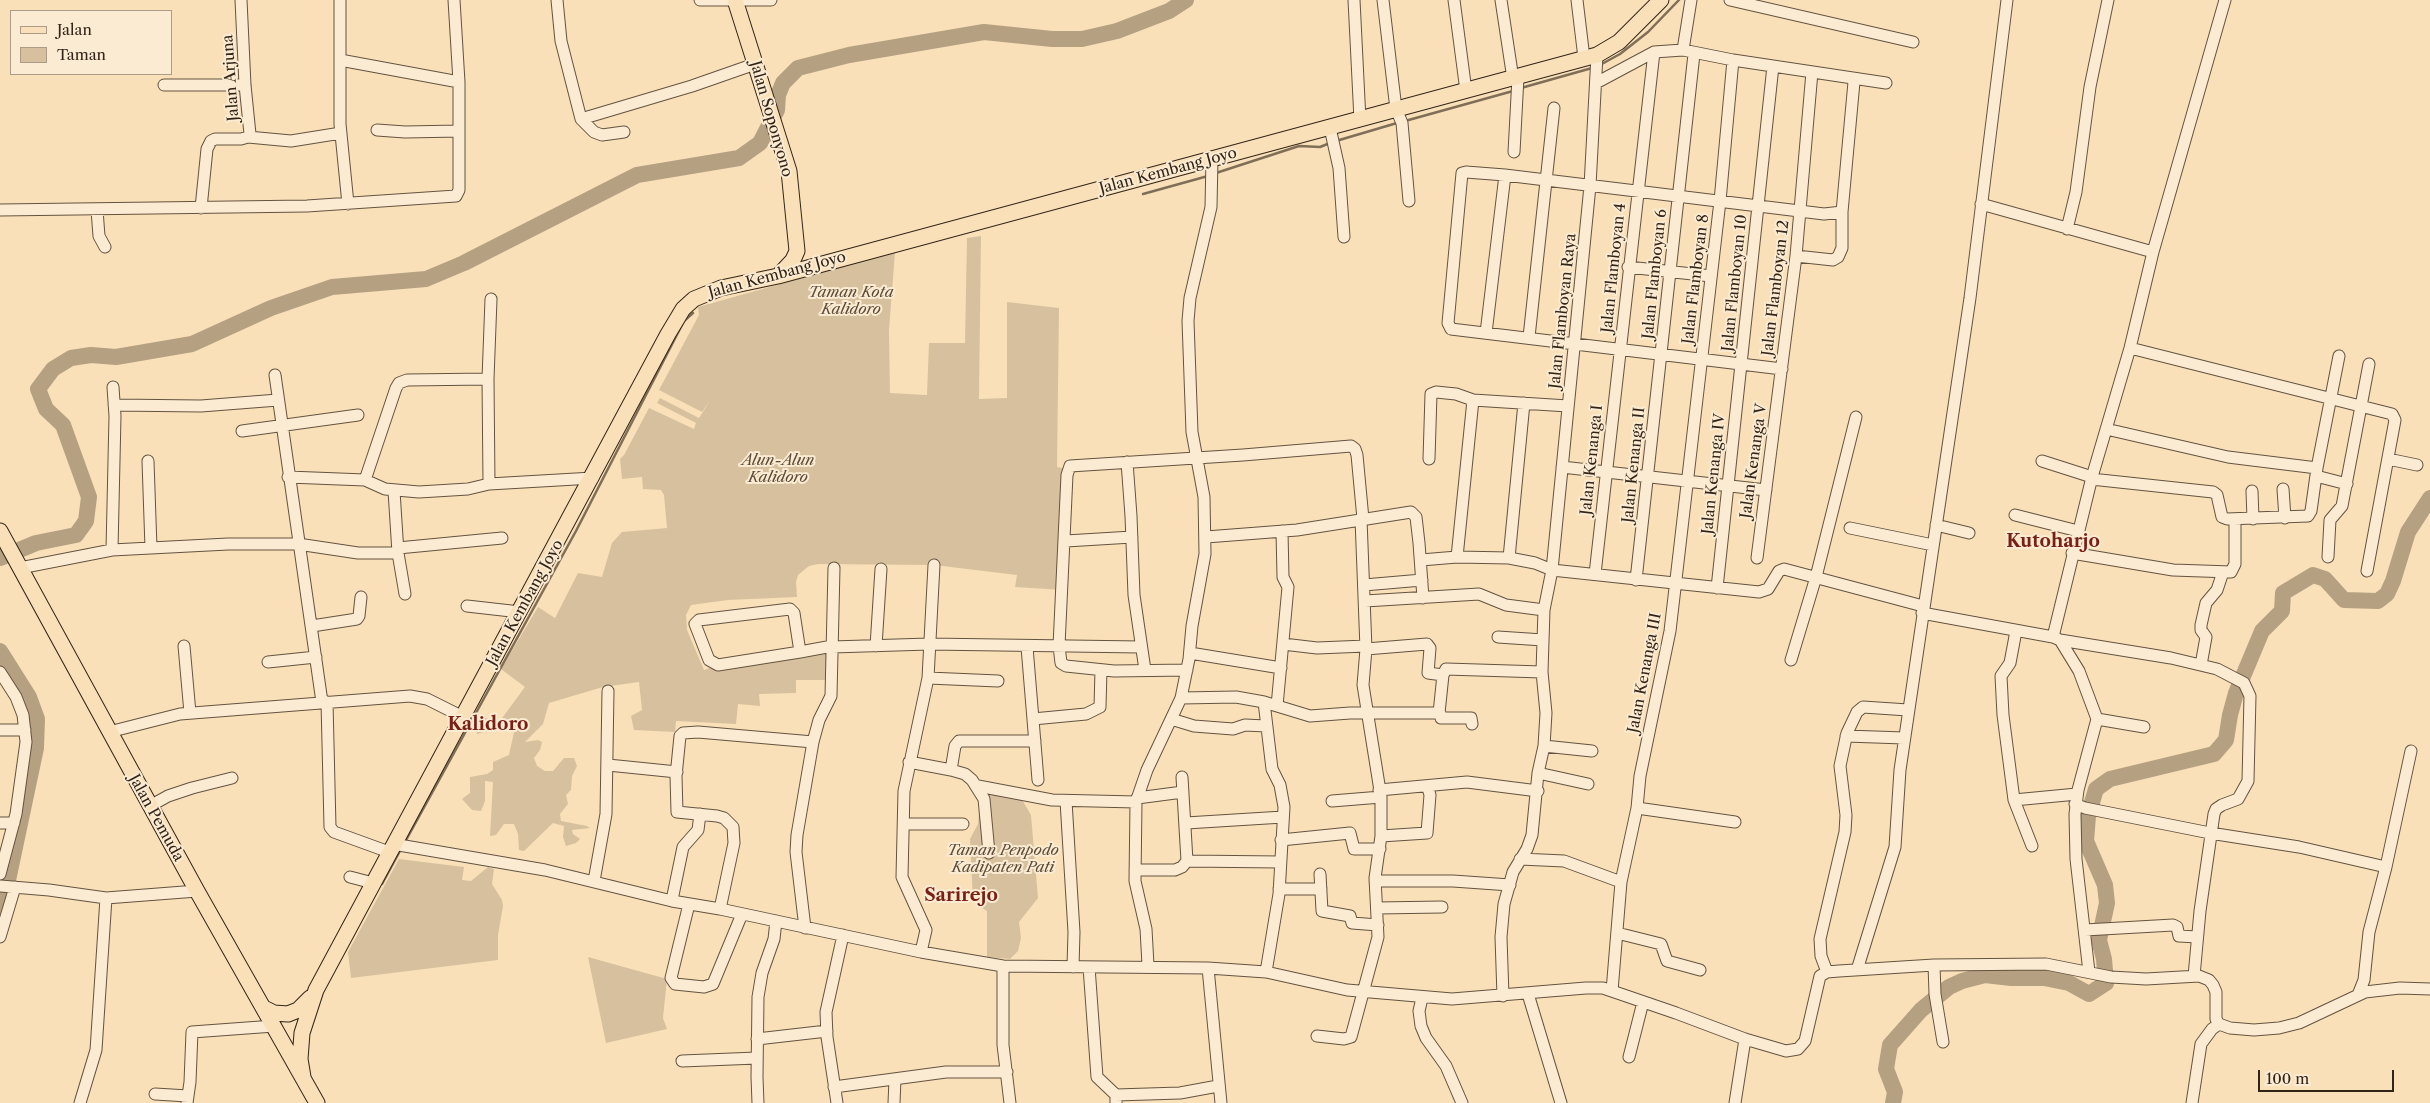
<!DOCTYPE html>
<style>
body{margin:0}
#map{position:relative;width:2430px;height:1103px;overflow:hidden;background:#f9e0b9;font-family:"Libre Caslon Text",serif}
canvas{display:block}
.legend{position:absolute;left:10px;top:10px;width:162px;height:65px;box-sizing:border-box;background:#fbebd2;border:1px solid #ab9b87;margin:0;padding:6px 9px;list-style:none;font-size:15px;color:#322417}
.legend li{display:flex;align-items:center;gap:10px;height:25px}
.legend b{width:25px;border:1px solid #ab9b87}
.scale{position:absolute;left:2258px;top:1070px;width:136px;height:22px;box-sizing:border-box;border:2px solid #322417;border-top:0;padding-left:6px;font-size:15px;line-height:18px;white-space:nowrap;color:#322417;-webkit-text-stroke:4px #fbebd2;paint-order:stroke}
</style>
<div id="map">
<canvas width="2430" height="1103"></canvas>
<ul class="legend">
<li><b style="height:6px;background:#f9e0b9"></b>Jalan</li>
<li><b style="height:14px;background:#d7c09d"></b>Taman</li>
</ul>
<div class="scale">100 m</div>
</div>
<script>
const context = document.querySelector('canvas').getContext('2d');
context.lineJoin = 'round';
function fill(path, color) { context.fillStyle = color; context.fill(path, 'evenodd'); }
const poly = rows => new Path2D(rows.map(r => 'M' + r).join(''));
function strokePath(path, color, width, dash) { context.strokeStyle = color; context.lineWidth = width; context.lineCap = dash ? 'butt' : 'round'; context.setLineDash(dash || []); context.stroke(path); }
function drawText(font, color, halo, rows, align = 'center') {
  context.font = font + ' "Libre Caslon Text",serif'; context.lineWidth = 4; context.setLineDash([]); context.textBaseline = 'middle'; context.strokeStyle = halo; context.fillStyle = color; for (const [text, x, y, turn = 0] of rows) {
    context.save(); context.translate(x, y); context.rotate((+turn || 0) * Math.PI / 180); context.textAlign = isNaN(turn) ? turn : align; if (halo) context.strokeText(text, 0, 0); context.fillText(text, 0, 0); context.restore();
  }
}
const green = poly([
 [981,236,979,399,1007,398,1007,302,1059,308,1057,467,1068,469,1063,590,1015,587,1017,575,934,565,818,564,809,566,798,575,796,582,797,597,728,600,691,605,686,615,687,630,704,670,718,665,827,647,828,680,796,680,796,693,759,694,760,706,738,704,736,724,676,721,675,732,634,730,631,716,642,710,639,682,603,687,549,703,543,724,525,742,538,740,542,742,540,750,534,758,537,766,545,771,553,771,564,758,574,758,577,766,572,776,571,790,566,795,568,804,560,814,561,821,587,826,590,828,572,830,573,834,580,839,576,843,566,846,563,837,564,826,553,823,524,851,519,850,518,834,514,824,504,824,496,835,490,836,493,782,485,781,485,801,481,811,472,810,462,799,470,793,470,777,487,774,493,770,493,762,509,755,516,723,477,734,477,727,484,718,490,719,497,725,525,687,501,669,538,607,555,618,578,573,602,577,612,543,622,532,667,528,664,495,661,490,643,489,642,477,622,479,620,459,624,455,649,408,694,429,696,423,657,403,660,398,699,418,711,399,702,412,659,390,699,315,698,307,895,252,889,330,890,393,927,395,929,343,965,343,967,238],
 [981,790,1021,798,1031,815,1038,898,1019,922,1021,938,1018,951,1010,959,987,957,987,911,973,902,970,839,978,824],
 [399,859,464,867,462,880,471,881,488,867,494,869,492,884,502,900,503,906,498,935,498,960,351,978,348,952],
 [588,957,667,979,663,1018,667,1029,606,1043]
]);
const stream = poly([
 [1600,65,1620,54,1648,32,1679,0],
 [1521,88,1592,68],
 [1405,121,1513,91],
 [1336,141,1397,123],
 [1216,173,1299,146,1320,147,1330,143],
 [1143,194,1208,176],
 [405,842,576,531,684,321,693,313],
 [382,884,401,849]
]);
const river = poly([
 [0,558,36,543,76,535,86,521,89,497,63,425,46,409,38,389,53,369,71,358,91,355,116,357,192,344,271,308,332,287,426,279,464,263,637,175,739,158,760,143,777,110,778,95,783,83,798,68,849,55,984,32,1052,39,1082,39,1117,31,1169,11,1186,0],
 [0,651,29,697,37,719,36,748,0,918],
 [1893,1103,1895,1092,1886,1069,1890,1045,1921,1010,1949,987,1962,981,1985,975,2011,978,2044,978,2069,983,2089,994,2106,983,2104,959,2099,940,2107,903,2105,885,2086,841,2088,816,2096,789,2110,779,2214,754,2226,740,2230,715,2236,693,2262,631,2282,611,2283,593,2313,575,2325,579,2344,600,2378,601,2387,594,2393,581,2408,532,2430,498]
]);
const minor = poly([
 [340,0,340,124,348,204],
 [557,0,561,41,581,119,692,86,755,64],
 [700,0,771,0],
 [1354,0,1360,120],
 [1383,0,1396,109,1402,123,1409,201],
 [1454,0,1466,91],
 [1501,0,1513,79],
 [1577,0,1584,58],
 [1730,0,1913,42],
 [1683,50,1691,0],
 [340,60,459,82],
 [1596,83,1654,52,1683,50,1733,60,1886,83],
 [164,85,245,85],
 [581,119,594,132,602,135,624,132],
 [1330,128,1339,168,1344,237],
 [377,130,405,132,459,131],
 [248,137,291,141,341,133],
 [1514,152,1518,77],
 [1981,204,2153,252],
 [201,208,207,149,211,141,215,139,241,139,248,137,250,134,245,85,241,0],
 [0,210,307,206,456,196,459,190,459,82,454,0],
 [97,210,99,236,105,247],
 [2067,229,2076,192,2090,87,2108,0],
 [1796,256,1833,260,1838,257,1842,248,1842,212,1854,82,1851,78],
 [1628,267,1711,276],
 [1486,333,1505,175],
 [1529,337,1554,108],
 [2130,348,2392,414,2395,420,2367,571],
 [1782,369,1451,329,1448,323,1462,173,1466,172,1505,175,1824,214,1842,212],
 [275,375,322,702],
 [488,379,491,299],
 [1524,403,1509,558,1535,563,1552,570,1759,592,1768,589,1779,571,1784,569,1923,606],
 [114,405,201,406,278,400],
 [2106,429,2228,457,2317,468],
 [242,431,358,415],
 [1429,459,1431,394,1436,392,1456,394,1473,400],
 [2388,459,2417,465],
 [148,461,151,548],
 [2042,461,2092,477],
 [1127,462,1131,516,1134,595,1145,670],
 [1562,467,1766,490],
 [2316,476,2347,484],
 [288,477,365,480,385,489,419,492,468,489,489,484,593,478],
 [2091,479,2213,492,2217,495,2222,517,2227,519,2308,516,2311,511,2317,468,2339,356],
 [365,480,396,388,399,383,407,380,488,379,489,484],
 [2283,489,2285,518],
 [394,491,398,553,405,594],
 [2252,491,2253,519],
 [2015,515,2078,531],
 [1936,525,1969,533],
 [1850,528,1933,545],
 [1206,537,1297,530,1411,512,1416,517,1419,543,1423,598],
 [1066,541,1132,537],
 [398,548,502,538],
 [112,550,115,416,113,387],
 [2072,553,2173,570,2231,572,2235,564,2235,519],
 [1457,557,1473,400,1568,406],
 [2328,557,2330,520,2342,506,2369,364],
 [1757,558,1796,256,1812,72],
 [1421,560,1457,557,1509,558],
 [20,568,112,550,228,544,298,544,358,553,398,553],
 [1595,574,1654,52],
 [1636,580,1694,54],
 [1364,585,1422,580],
 [1717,588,1773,66],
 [1365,601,1479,594,1506,605,1544,610],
 [467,606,520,612],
 [1922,613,2053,637,2060,640,2079,671,2097,719,2078,790,2075,814,2076,859,2089,972],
 [312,626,357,619,359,616,361,597],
 [2016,631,2010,663,2001,676,2003,715,2014,800,2077,794],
 [1498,637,1543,640],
 [2053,637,2092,477,2130,348,2153,252,2225,0],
 [2060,640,2171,658,2217,669,2244,683,2250,696,2248,781,2238,799,2222,805,2216,809,2214,814,2200,911,2194,976],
 [1283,644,1317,648,1366,646],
 [184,646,190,713],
 [876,646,881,569],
 [1027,647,1038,780],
 [1366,649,1427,644,1430,648,1428,673,1443,675],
 [800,652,794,613,790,609,699,620,695,624,709,660,718,665,800,652,827,647,832,647,929,644,1140,647],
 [1190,653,1281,668],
 [1791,660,1816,577,1856,417],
 [268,662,316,657],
 [2201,665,2206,637,2201,630,2201,625,2206,603,2217,590,2223,572],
 [1187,670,1114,671,1066,666,1061,663,1059,646,1067,475,1070,466,1243,455,1351,446,1355,449,1357,455,1363,519],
 [0,672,16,697,23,715,26,742,16,814,0,874],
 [928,678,998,681],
 [1181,698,1236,697,1264,702,1310,716,1350,713,1439,713,1443,675,1446,669,1542,672],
 [327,702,330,827,334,832,389,852],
 [1264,702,1272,769,1280,785,1284,807,1279,894,1266,972],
 [1277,706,1288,587,1283,577,1282,531],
 [1440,713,1441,718,1471,718,1472,724],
 [1033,719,1086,714,1100,707,1101,670],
 [1171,719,1194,726,1233,729,1245,725,1266,726],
 [2097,719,2144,727],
 [0,730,25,730],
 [109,732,180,714,410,696,427,699,463,717],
 [1846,736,1904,738],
 [1544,746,1592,751],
 [909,762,951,770,965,774,972,780,984,799,989,853],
 [608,765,677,772],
 [951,770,955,746,959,741,1035,741],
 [1538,773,1588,784],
 [1182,777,1187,861,1280,862],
 [978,786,1052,800,1136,802],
 [1379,790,1467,782,1538,791],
 [1137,798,1183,792],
 [2014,800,2032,846],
 [1066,801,1074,932,1073,967],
 [1332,801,1381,797],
 [2075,804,2085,808,2210,833,2299,847,2386,867],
 [150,806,168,796,192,788,232,778],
 [1637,808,1735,822],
 [0,823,14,823],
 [1186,823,1283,817],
 [904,824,963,824],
 [1381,836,1427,833,1430,795,1428,788,1424,786],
 [1281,840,1350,833,1354,849,1380,849],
 [393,844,545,870,672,901,720,909,921,952,1003,966,1208,968,1266,972,1347,990,1452,999,1586,988,1603,988,1676,1013,1745,1039,1786,1051,1798,1049,1805,1041,1820,976,1827,972,1839,971,1934,965,2046,964,2111,977,2146,979,2199,976,2209,980,2213,985,2216,992,2216,1019,2219,1024,2230,1028,2254,1030,2279,1028,2299,1023,2365,992,2400,988,2430,989],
 [1520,859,1564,861,1621,882],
 [1135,870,1175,870,1182,867,1187,861],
 [1320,874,1322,911,1350,916,1352,923,1378,925],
 [350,877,373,883],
 [594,881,606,814,608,691],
 [1375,881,1453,881,1510,885],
 [0,886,49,890,106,898],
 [1279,889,1321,889],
 [672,900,683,847,698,830,700,814],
 [689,904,671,978,675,984,704,987,713,984,742,914],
 [1377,908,1442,907],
 [720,909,734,843,733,827,724,818,717,816,677,812,676,776,680,736,683,733,698,732,813,742],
 [805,928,796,852,797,835,813,742,819,720,831,696,834,568],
 [2085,930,2173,925,2177,927,2179,936,2197,937],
 [1617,933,1661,944,1667,961,1700,970],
 [0,937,15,887],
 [921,952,926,930,902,877,904,791,928,678,934,565],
 [1148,965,1146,929,1135,881,1136,802,1147,770,1181,698,1189,659,1192,626,1205,554,1204,497,1192,432,1188,321,1190,298,1211,207,1212,159],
 [1934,965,1935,994,1943,1042],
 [1003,966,1003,1045,1010,1103],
 [1089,967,1097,1077,1116,1095,1116,1103],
 [1208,968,1221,1103],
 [1857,970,1895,847,1900,770,1970,298,2007,0],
 [1827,972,1821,956,1820,939,1845,832,1846,815,1840,766,1847,733,1857,712,1863,707,1908,710],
 [1612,991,1621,882,1637,808,1640,776,1670,631,1720,201,1733,60],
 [1528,994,1561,1103],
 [2358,995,2364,980,2369,932,2386,867,2411,751],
 [1503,996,1501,937,1504,904,1513,872,1527,849,1532,835,1538,773,1544,746,1546,713,1542,672,1544,610,1552,570,1590,186,1597,55],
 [1422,998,1419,1011,1421,1026,1426,1038,1446,1066,1462,1103],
 [1317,1036,1344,1039,1351,1037,1378,937,1375,878,1381,836,1381,797,1363,685,1366,649,1361,519],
 [757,1039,827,1031],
 [1629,1057,1643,1002],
 [682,1061,757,1058],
 [834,1087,946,1072,1007,1072],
 [155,1094,188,1096],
 [1116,1095,1180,1093,1218,1086],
 [80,1103,96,1050,106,898,197,891],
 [187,1103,190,1082,192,1032,274,1026],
 [758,1103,757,1077,758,997,762,973,774,939,776,921],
 [837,1103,827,1037,826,1012,843,935],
 [894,1103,895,1079],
 [1735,1103,1745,1039],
 [2192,1103,2201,1044,2212,1029,2219,1024]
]);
const major = poly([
 [735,0,789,171,797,251,793,260,779,275],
 [0,531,197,891,317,1103],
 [264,1008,274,1013,288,1014,298,1010,310,998],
 [303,1077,300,1059,302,1033,316,990,668,334,683,309,694,299,721,288,778,276,1597,55,1619,42,1661,0]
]);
const streetNames = [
 ["Jalan Arjuna",231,78,-94],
 ["Jalan Soponyono",771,119,74],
 ["Jalan Kembang Joyo",1168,171,-15],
 ["Jalan Flamboyan 4",1614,268,-84],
 ["Jalan Flamboyan 6",1655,274,-84],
 ["Jalan Kembang Joyo",777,275,-15],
 ["Jalan Flamboyan 8",1696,279,-83],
 ["Jalan Flamboyan 10",1735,283,-84],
 ["Jalan Flamboyan 12",1776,288,-83],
 ["Jalan Flamboyan Raya",1563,311,-84],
 ["Jalan Kenanga I",1592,460,-84],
 ["Jalan Kenanga V",1754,461,-82],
 ["Jalan Kenanga II",1634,465,-84],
 ["Jalan Kenanga IV",1714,474,-84],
 ["Jalan Kembang Joyo",525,603,-61],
 ["Jalan Kenanga III",1645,673,-79],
 ["Jalan Pemuda",156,818,61]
];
const parkNames = [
 ["Taman Kota",851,293],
 ["Kalidoro",851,310],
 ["Alun-Alun",778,461],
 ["Kalidoro",778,478],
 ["Taman Penpodo",1003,851],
 ["Kadipaten Pati",1003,868]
];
const quarterNames = [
 ["Kutoharjo",2053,542],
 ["Kalidoro",488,725],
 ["Sarirejo",961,896]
];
fill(green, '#d7c09d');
strokePath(stream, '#816e57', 2.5);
strokePath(river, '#b5a082', 16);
strokePath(minor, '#645340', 13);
strokePath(major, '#322417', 17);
strokePath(minor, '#fbebd2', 11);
strokePath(major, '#f9e0b9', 15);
drawText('15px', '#322417', '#fbebd2', streetNames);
drawText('italic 15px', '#5b4b38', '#fbebd2', parkNames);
drawText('bold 18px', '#7a1f14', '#fbebd2', quarterNames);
</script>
